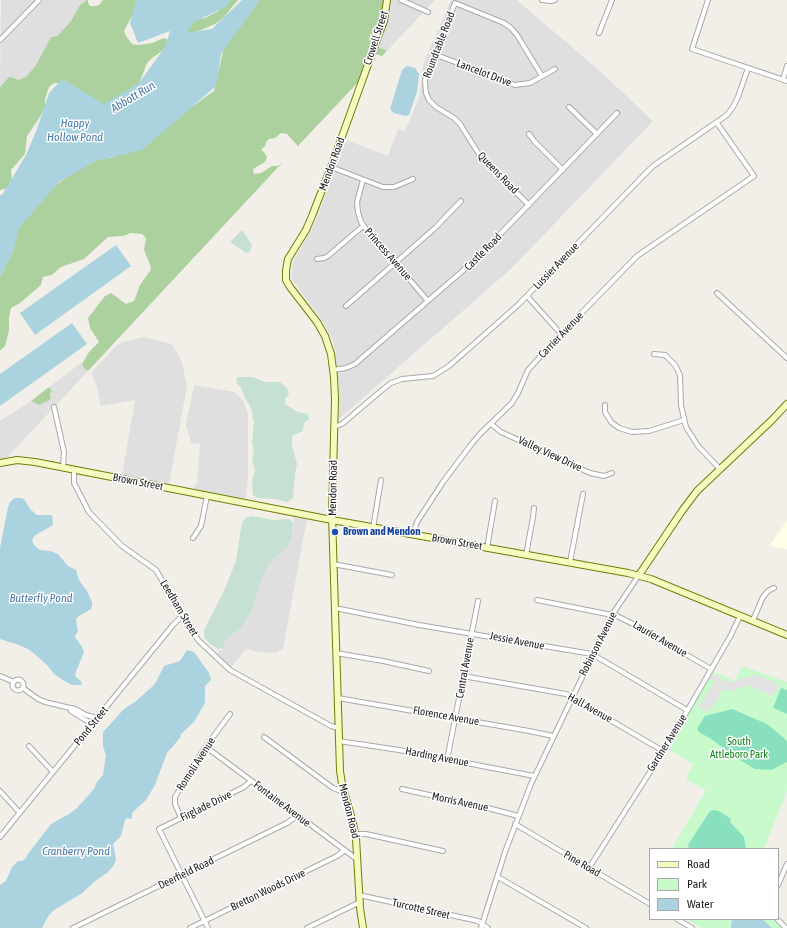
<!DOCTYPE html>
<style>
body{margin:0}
#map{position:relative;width:787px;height:928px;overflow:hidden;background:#f2efe9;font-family:"Asap Condensed",sans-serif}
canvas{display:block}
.legend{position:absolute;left:649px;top:848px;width:130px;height:72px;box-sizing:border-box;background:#fff;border:1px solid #a7a7a7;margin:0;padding:5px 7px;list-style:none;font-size:12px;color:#222}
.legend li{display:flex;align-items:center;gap:8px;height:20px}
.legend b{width:20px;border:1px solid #a7a7a7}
</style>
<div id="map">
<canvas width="787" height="928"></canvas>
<ul class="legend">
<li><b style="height:5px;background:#f7fabf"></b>Road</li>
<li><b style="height:11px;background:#c8facc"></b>Park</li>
<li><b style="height:11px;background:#aad3df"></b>Water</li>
</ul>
</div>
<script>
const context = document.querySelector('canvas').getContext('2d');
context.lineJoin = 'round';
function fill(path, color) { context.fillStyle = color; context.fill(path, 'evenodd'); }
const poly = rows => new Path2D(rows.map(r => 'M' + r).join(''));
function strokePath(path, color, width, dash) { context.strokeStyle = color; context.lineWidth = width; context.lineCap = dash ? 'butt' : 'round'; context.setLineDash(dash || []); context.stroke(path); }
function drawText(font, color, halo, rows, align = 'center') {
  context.font = font + ' "Asap Condensed",sans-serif'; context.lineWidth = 3; context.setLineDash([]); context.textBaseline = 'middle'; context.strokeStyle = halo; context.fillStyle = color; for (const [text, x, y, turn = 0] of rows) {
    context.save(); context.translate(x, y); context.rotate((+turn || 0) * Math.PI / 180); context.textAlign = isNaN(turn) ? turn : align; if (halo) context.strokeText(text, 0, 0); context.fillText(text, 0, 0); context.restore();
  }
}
const residential = poly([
 [1,0,87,0,80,5,71,21,61,32,57,36,51,37,36,65,26,77,18,80,14,78,3,83,0,87],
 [386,0,435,0,387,51,376,46],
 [451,0,517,0,600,71,653,121,512,268,339,419,339,384,333,340,321,319,293,281,291,274,293,261,310,232,317,218,346,140,388,156,398,129,405,131,420,95,423,65],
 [143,337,172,344,182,362,187,386,169,485,122,475,135,400,101,406,97,386,91,373,117,345,123,342],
 [85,360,82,365,88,371,0,465,0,421,31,401,39,405,50,396,50,393,52,391,49,387],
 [194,385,234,392,243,400,248,414,248,476,246,498,238,498,194,490,194,485,197,485,200,444,191,443,186,425],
 [294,517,307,519,283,649,276,653,259,652,246,649,231,667,216,654,223,648,226,640,242,627,253,608,262,576,266,569,272,561,280,554,293,529]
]);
const education = poly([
 [787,521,787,549,769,546]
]);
const forest = poly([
 [87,0,88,0,88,3,90,6,96,6,99,5,103,0,140,0,124,31,126,36,132,44,137,45,152,43,164,38,168,40,169,43,162,51,152,58,147,63,139,84,101,107,63,83,54,83,49,87,45,99,45,107,40,117,27,136,25,154,11,170,12,181,8,188,0,190,0,87,9,77,14,78,18,80,26,77,36,65,51,37,57,36,61,32,71,21,80,5],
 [228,0,238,0,224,17,217,23,201,30,183,35,187,21,205,18,218,11],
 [255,0,386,0,376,46,387,51,382,56,372,53,362,78,297,147,297,145,287,134,281,133,275,138,269,139,266,142,265,146,261,150,264,152,267,157,265,162,253,169,254,174,261,173,272,166,278,166,283,162,88,371,86,369,85,370,82,364,89,352,99,342,90,328,88,318,105,296,111,293,126,304,134,301,140,285,150,271,151,267,144,250,146,238,142,234,131,233,123,236,108,237,84,259,61,267,52,275,43,277,41,285,20,303,11,308,9,318,9,331,5,346,0,351,0,276,5,268,14,234,49,190,94,158,111,158,123,153,172,121,214,91,224,47],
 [49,387,52,391,50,393,51,398,48,401,39,405,31,401]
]);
const wetland = poly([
 [242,230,252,245,250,252,246,253,230,242],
 [239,377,253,377,264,382,280,382,287,388,289,395,285,398,285,404,298,412,307,414,309,417,309,419,304,423,303,431,292,436,292,445,297,464,295,474,293,498,287,502,275,499,258,498,253,495,252,481,255,470,252,459,254,453,252,442,254,422,253,420,252,410,243,394,241,387,237,384,236,379],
 [251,516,274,520,289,519,293,523,292,536,286,548,272,561,266,569,259,586,253,608,242,627,226,640,223,648,218,649,209,643,204,637,204,630,224,591,236,561,241,528,243,521,246,518]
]);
const park = poly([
 [742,666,787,682,787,791,764,849,672,849,706,790,686,779,693,764,669,749,708,679,710,678,715,681,715,702,722,689,748,685,772,696,774,691,778,688,756,674,754,678,750,677,741,679,733,682,726,681,711,673,712,671,735,681],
 [686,919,773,919,782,928,702,928]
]);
const pitch = poly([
 [781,688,787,690,787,714,773,708],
 [732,709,767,724,784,738,787,741,787,762,771,770,755,769,738,759,710,738,700,733,697,729,705,716],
 [714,810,719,811,731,819,730,822,744,837,746,849,689,849,688,845,710,811]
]);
const parking = poly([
 [711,673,726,681,733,682,746,677,754,677,756,674,777,683,776,687,778,688,777,692,774,691,772,696,748,685,732,691,723,689,716,702,707,712,698,707,715,681,710,678,708,679]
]);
const water = poly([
 [136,0,230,0,227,6,194,22,186,33,212,29,242,0,260,0,221,54,216,86,142,150,96,161,59,182,19,228,13,252,0,277,0,195,2,195,26,155,37,129,49,93,62,79,104,104,139,83,165,47,170,31,138,43,130,23],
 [407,66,415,68,419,74,417,92,409,115,406,116,394,113,390,109,402,70],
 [116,245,131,266,35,335,20,313],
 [72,323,87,344,0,406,0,374],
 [15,498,21,498,24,499,30,509,37,515,52,515,53,525,34,536,32,541,35,546,40,550,50,551,58,554,68,566,76,570,79,580,87,591,92,602,92,606,91,609,79,616,76,619,78,632,76,634,75,637,82,647,84,652,75,674,76,677,81,681,82,685,72,685,64,681,54,674,47,665,37,656,28,649,19,645,0,639,0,548,8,507,10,502],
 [187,650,194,652,209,673,211,680,205,686,205,703,194,722,181,734,180,738,167,753,155,785,146,800,132,813,132,819,127,818,125,820,121,836,113,844,116,859,114,865,108,872,94,882,81,894,54,910,49,915,42,928,0,928,0,885,6,881,12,867,18,861,22,861,26,858,28,854,51,824,69,814,77,808,94,789,97,782,103,775,105,761,106,756,103,746,103,732,124,709,135,702,155,684,164,666,180,661],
 [732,919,762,919,772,928,731,928]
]);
const street = poly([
 [401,0,428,12],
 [542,0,551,1,555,0],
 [708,0,692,49,787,81],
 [599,33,612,0],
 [0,40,39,0],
 [434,54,515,85,530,83,555,69],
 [783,80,787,66],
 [569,107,597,134],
 [529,134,534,141,563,170],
 [331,167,383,187,394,187,413,179],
 [363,180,357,202,358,212,361,222,366,229,428,301],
 [529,205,482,159,460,124,454,118,436,107,429,100,426,93,425,80,455,3,504,23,511,28,517,35,542,76],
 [317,259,324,258,328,256,363,226],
 [717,293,787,358],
 [527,296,561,334],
 [346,306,435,228,461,201],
 [654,354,665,355,675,365,680,375,681,405,686,427,698,446,720,469],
 [333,370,346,368,355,364,459,274,480,255,617,113],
 [605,405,605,412,611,422,619,428,632,432,649,431,684,420],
 [54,407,64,452,63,468],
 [491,424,501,432,590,473,604,476,612,473],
 [334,427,342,424,382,390,391,383,402,379,433,376,449,366,518,305,644,175,653,166,727,115,733,107,738,97,748,68],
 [74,470,74,483,89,512,122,546,156,570,193,633,199,641,230,670,331,726,339,728],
 [373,528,381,480],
 [413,535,417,522,443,482,470,446,479,435,512,403,518,393,528,370,561,334,637,256,754,176,717,123],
 [193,538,201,526,207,496],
 [487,548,495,501],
 [526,555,533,517,534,508],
 [570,562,583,494],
 [333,564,392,575],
 [537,600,617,616,635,625,711,669],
 [335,608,419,625,592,654,687,710],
 [753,620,763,597,768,591,774,588],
 [336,653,383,661,429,671],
 [0,676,14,682],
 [463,676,566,694,663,751],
 '12.5 685a5.5 5.5 0 1 1 11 0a5.5 5.5 0 1 1-11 0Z',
 [23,688,38,699,45,702,70,708],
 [338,698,529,731,553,736],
 [92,724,71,711,70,708,73,708,86,715,97,718],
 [264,737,333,788,344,792],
 [339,741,399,750,534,776],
 [29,746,53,772],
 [206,747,358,860],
 [447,760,478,601],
 [402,789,488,808,518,816],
 [0,791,20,813],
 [181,818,175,804,175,797,202,752,230,714],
 [515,824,650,904],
 [356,834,366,834,443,851],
 [0,837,173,625,182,616],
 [589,868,671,739,731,635,740,616],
 [498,877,586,928],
 [778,885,787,864],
 [359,895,478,921,488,928],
 [677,919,692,928],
 [777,919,786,928],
 [73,928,287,823,297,816],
 [190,928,337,856,344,851],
 [208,928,159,829,228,795,244,787,251,781],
 [307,928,360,902],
 [481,928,505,852,531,784,612,615,639,575]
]);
const secondary = poly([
 [0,463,17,460,35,462,332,520,628,573,651,579,787,635],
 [639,575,682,511,697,491,772,420,787,404],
 [363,928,360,908,356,838,352,819,342,784,340,771,332,515,335,399,334,377,331,354,325,336,317,322,290,287,286,280,286,270,288,259,306,230,312,216,331,167,379,34,384,21,387,0]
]);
const markers = [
 [335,532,4,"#1a4fb4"]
];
const streetNames = [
 ["Crowell Street",376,38,-72],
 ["Roundtable Road",439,45,-69],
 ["Lancelot Drive",484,73,21],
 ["Mendon Road",332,164,-70],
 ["Queens Road",498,173,46],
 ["Castle Road",483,252,-45],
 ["Princess Avenue",388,254,49],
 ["Lussier Avenue",556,266,-46],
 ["Carrier Avenue",561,335,-46],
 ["Valley View Drive",550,454,25],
 ["Brown Street",138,482,11],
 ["Mendon Road",333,488,-89],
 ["Brown Street",457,542,10],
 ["Leedham Street",179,608,59],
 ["Laurier Avenue",660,639,30],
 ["Jessie Avenue",517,641,11],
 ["Robinson Avenue",598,644,-63],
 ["Central Avenue",465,668,-80],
 ["Hall Avenue",590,708,29],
 ["Florence Avenue",446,716,10],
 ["Pond Street",91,726,-51],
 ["Gardner Avenue",667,743,-58],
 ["Harding Avenue",437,757,11],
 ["Romoli Avenue",196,764,-57],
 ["Morris Avenue",460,802,12],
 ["Fontaine Avenue",282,804,37],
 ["Firglade Drive",206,806,-26],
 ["Mendon Road",349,811,76],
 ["Pine Road",582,864,30],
 ["Deerfield Road",186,873,-26],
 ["Bretton Woods Drive",268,890,-26],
 ["Turcotte Street",421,909,13]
];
const transitNames = [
 ["Brown and Mendon",343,532]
];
const parkNames = [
 ["South",739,742],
 ["Attleboro Park",739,755]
];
const waterNames = [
 ["Abbott Run",133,97,-31],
 ["Happy",75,123],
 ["Hollow Pond",75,137],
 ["Butterfly Pond",41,598],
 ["Cranberry Pond",76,851]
];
fill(residential, '#e0dfdf');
fill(education, '#ffffe5');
fill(forest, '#add19e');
fill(wetland, '#c6e0d4');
fill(park, '#c8facc');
fill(pitch, '#88e0be');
fill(parking, '#e2e2e2');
fill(water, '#aad3df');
strokePath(street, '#a9a9a9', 6);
strokePath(secondary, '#707d05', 8);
strokePath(street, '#fff', 4);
strokePath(secondary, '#f7fabf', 6);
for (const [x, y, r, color] of markers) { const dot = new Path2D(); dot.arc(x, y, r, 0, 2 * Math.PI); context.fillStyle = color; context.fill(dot); strokePath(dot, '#fff', 1.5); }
drawText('11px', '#222', '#fff', streetNames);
drawText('bold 11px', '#164399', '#fff', transitNames, 'left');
drawText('11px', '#0c8416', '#fff', parkNames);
drawText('italic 12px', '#4a7aab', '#fff', waterNames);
</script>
